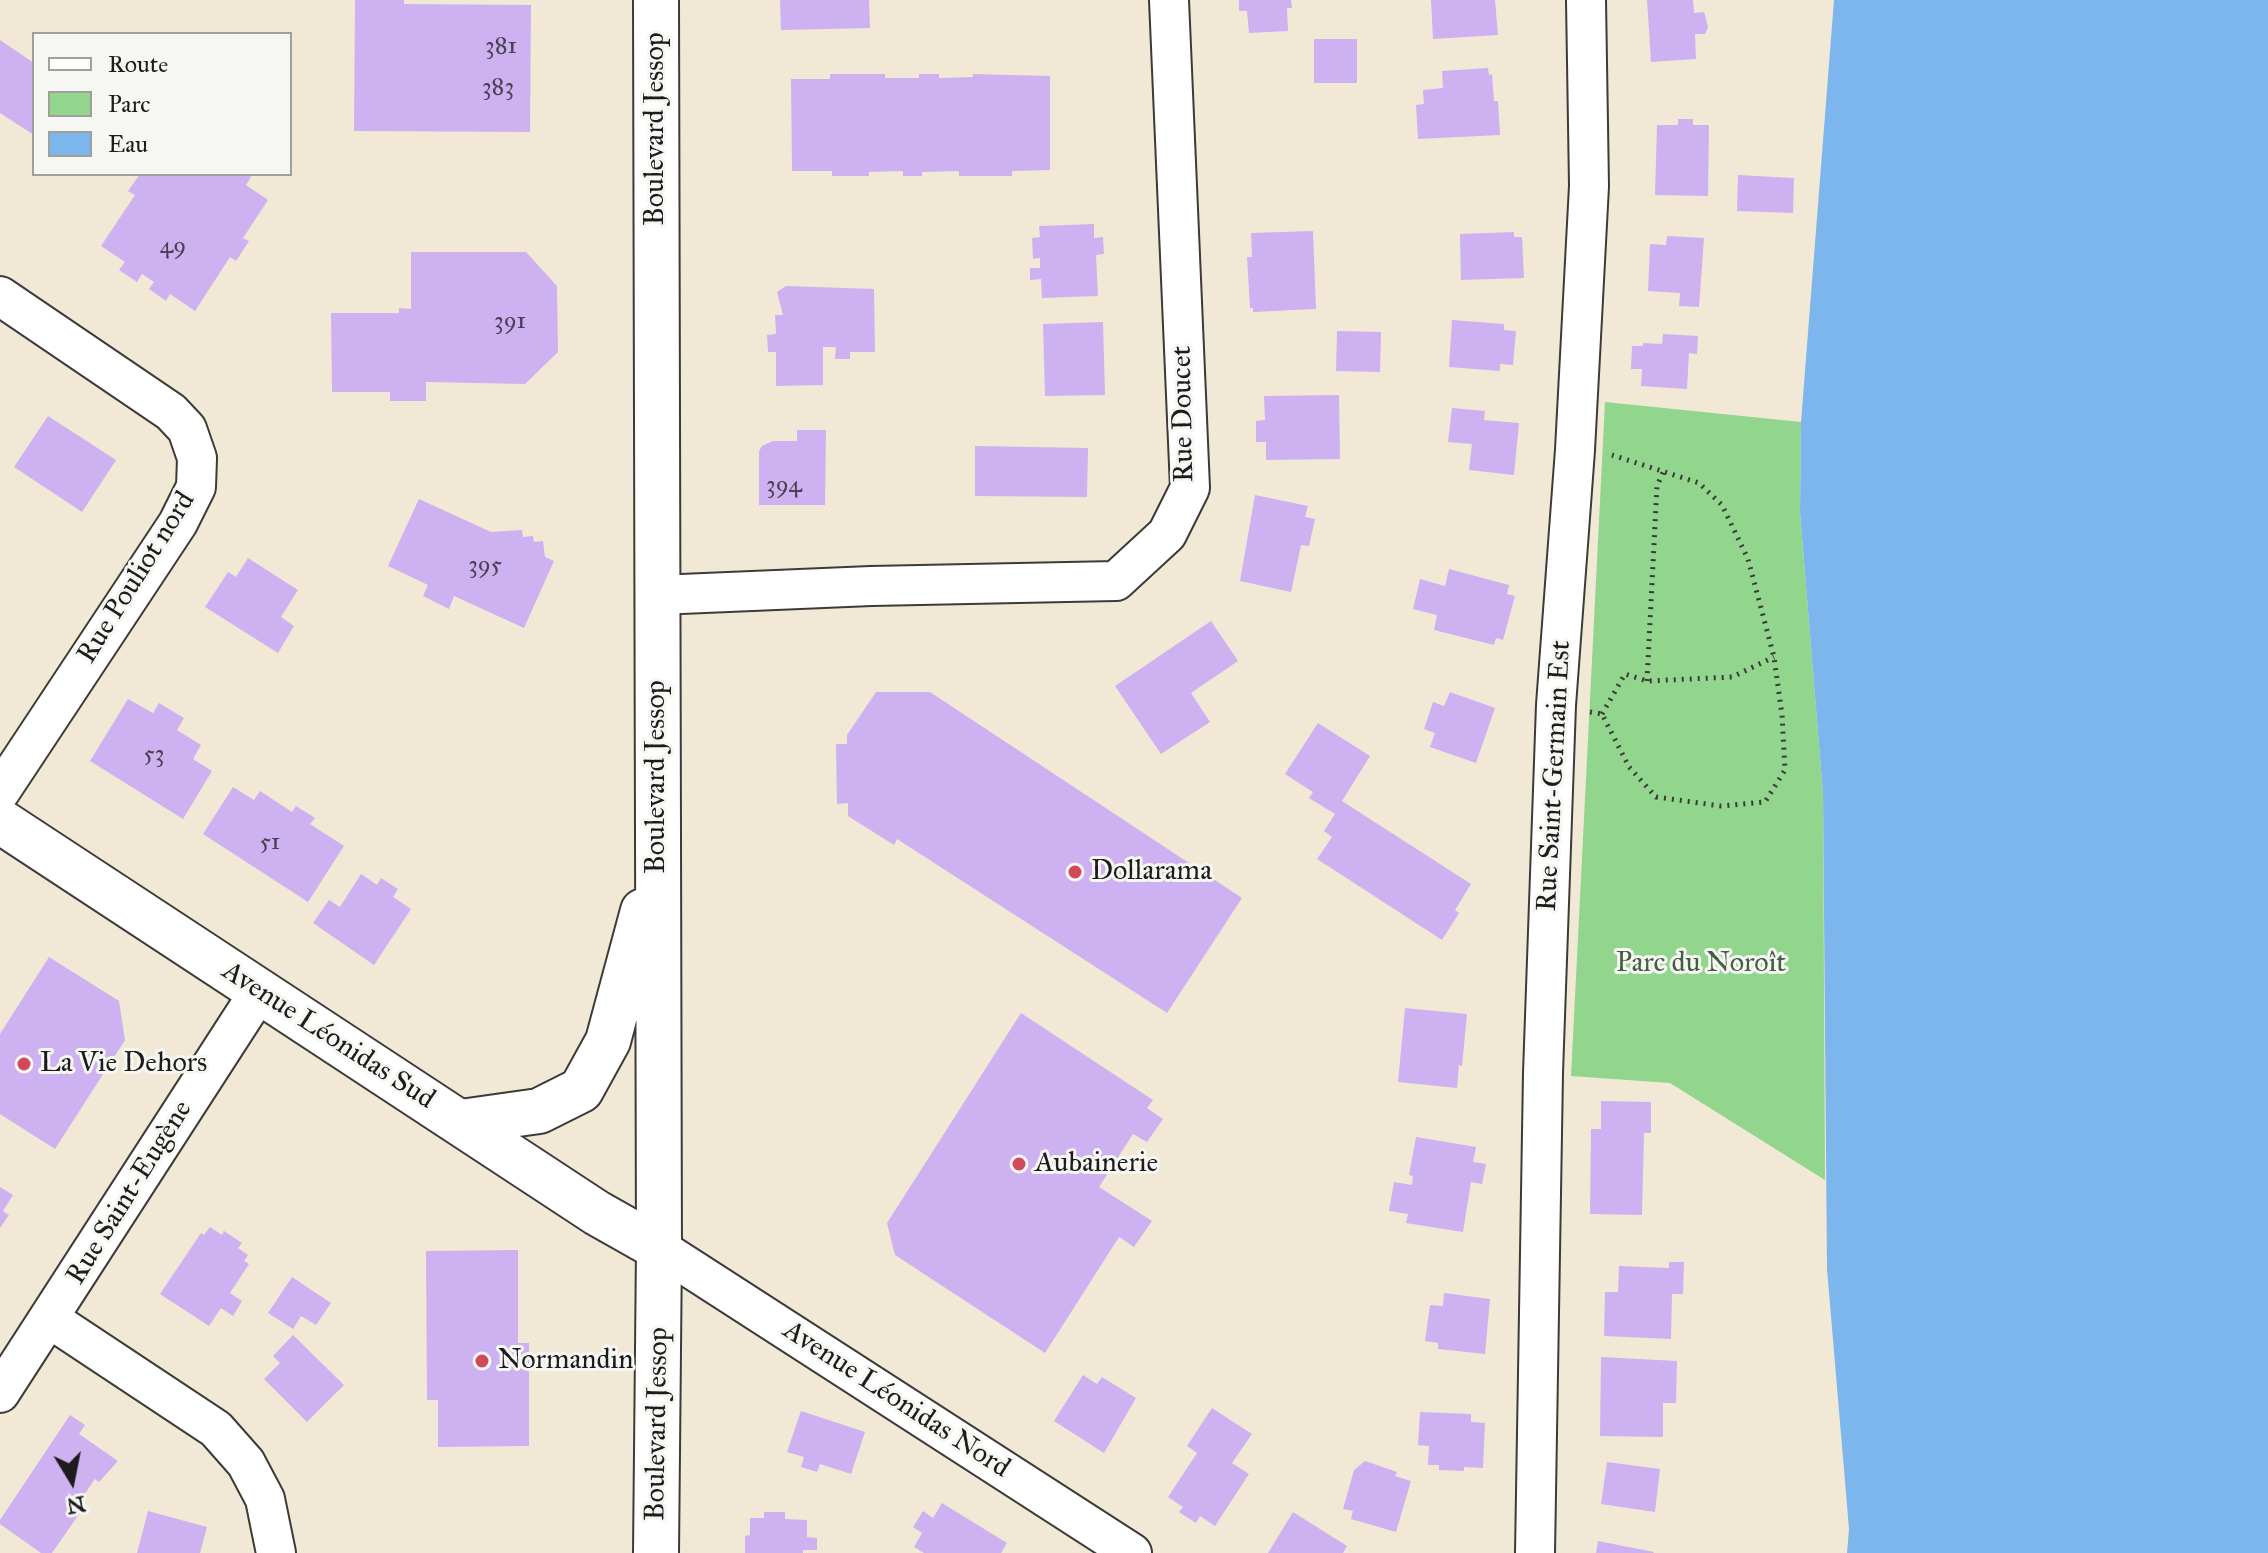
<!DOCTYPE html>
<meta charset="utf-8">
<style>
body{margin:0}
#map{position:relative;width:2268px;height:1553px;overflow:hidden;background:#f1e9d5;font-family:"IM FELL Great Primer",serif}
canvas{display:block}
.legend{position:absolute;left:32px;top:32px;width:260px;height:144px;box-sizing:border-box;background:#f6f6f2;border:2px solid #9f9f9c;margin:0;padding:10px 14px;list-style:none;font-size:24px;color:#1c1c1c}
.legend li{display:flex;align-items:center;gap:16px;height:40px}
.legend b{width:40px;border:2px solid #9f9f9c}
.north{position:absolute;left:32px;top:1441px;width:80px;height:80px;-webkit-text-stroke:6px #f6f6f2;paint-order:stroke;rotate:170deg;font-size:22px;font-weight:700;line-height:32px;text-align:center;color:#1c1c1c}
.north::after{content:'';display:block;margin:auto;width:28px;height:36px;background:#1c1c1c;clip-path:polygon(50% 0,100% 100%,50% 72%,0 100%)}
</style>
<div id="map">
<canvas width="2268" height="1553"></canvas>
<ul class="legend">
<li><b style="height:10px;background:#fff"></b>Route</li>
<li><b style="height:22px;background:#92d58d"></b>Parc</li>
<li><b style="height:22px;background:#7db6ed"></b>Eau</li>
</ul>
<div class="north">N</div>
</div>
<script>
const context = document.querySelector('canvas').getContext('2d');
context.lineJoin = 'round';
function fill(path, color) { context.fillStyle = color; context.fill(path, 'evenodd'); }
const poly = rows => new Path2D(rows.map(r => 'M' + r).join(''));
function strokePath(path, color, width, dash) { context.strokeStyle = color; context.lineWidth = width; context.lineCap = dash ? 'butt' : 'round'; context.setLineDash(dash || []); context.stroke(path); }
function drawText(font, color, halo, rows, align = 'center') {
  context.font = font + ' "IM FELL Great Primer",serif'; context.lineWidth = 6; context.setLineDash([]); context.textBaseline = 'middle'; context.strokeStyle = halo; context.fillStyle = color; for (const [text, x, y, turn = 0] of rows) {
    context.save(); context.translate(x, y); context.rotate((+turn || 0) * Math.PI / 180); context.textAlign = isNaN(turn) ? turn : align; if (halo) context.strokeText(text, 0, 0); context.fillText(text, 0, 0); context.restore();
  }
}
const green = poly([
 [1605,402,1801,422,1800,512,1823,794,1825,1180,1670,1083,1571,1076]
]);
const water = poly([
 [1834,0,2268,0,2268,1553,1847,1553,1849,1529,1827,1269,1823,794,1800,512,1801,422]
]);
const building = poly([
 [355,0,404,0,404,4,531,5,530,132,354,131],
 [780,0,869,0,870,28,781,30],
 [1239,0,1291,0,1292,8,1287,8,1288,31,1249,33,1247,11,1239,11],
 [1431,0,1495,0,1498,35,1433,39],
 [1647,0,1693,0,1694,13,1704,12,1708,27,1705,34,1695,34,1696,59,1651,62],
 [1314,39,1357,39,1357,83,1314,83],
 [0,40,34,63,34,135,0,113],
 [1488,68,1489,75,1492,74,1494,101,1498,101,1500,135,1418,139,1416,105,1424,104,1423,90,1443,88,1442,71],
 [830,74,885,74,885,78,919,78,919,74,939,74,939,78,973,77,973,74,1050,76,1050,170,1012,171,1012,176,959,176,959,171,922,172,922,176,903,176,903,171,869,172,869,176,832,176,832,171,792,171,791,79,830,79],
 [1678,119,1693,119,1693,125,1709,125,1708,196,1655,195,1657,125,1678,125],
 [140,174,147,176,148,174,247,174,251,177,246,185,268,200,243,238,249,241,236,261,230,257,195,311,170,294,166,301,149,289,154,282,142,274,137,282,119,270,125,262,101,246,135,195,128,191],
 [1738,175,1794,178,1793,213,1737,211],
 [1094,224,1094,238,1103,237,1104,254,1096,255,1098,296,1042,298,1041,279,1030,280,1030,268,1040,268,1040,258,1033,259,1032,238,1040,237,1039,226],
 [1313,231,1316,309,1253,312,1253,308,1250,308,1247,257,1252,257,1251,233],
 [1514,232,1514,237,1522,237,1524,278,1461,280,1460,234],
 [1667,236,1704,238,1699,307,1679,306,1680,293,1648,291,1650,244,1666,245],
 [411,252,526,252,557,286,558,352,525,384,426,382,426,401,390,401,390,392,332,392,331,313,399,313,399,308,411,309],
 [786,286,874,289,875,352,850,352,850,359,835,359,836,347,823,347,823,385,776,386,776,352,768,352,767,335,776,334,775,315,783,315,777,292],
 [1452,320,1504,324,1504,330,1516,331,1513,365,1500,364,1500,371,1449,367],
 [1103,322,1105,395,1045,396,1043,324],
 [1337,331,1381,332,1380,372,1336,371],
 [1663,334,1698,336,1697,354,1689,353,1687,389,1641,386,1642,369,1631,369,1632,346,1643,346,1643,343,1662,344],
 [1339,395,1340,459,1266,460,1266,442,1256,442,1256,421,1265,420,1264,396],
 [1452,408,1485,411,1484,420,1519,423,1514,475,1469,470,1472,444,1448,442],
 [48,416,116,460,82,512,14,467],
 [797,430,826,430,825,505,759,505,759,451,762,446,773,441,797,441],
 [975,446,1088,448,1087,497,975,496],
 [1255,495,1308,506,1305,517,1315,519,1309,546,1301,545,1291,592,1240,581],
 [419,499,491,532,522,530,523,537,533,536,534,542,543,541,545,557,554,561,524,628,454,596,449,609,423,596,428,585,388,566],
 [248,558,298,590,281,617,294,626,278,653,205,607,228,572,236,577],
 [1449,569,1509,585,1507,594,1515,596,1503,640,1496,638,1494,645,1434,630,1437,615,1413,609,1420,579,1445,586],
 [1211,621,1238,661,1191,693,1210,722,1161,754,1115,686],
 [876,692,930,692,1242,898,1167,1013,897,839,894,845,848,816,848,803,837,804,836,744,847,744,847,735],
 [1450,692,1495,708,1476,763,1430,747,1435,733,1424,729,1433,702,1444,706],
 [128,699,153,713,159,703,184,718,177,730,201,745,193,759,212,771,183,819,90,761],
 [1318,723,1370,756,1342,801,1471,884,1455,910,1459,913,1442,940,1317,859,1332,837,1324,831,1335,814,1309,798,1313,792,1285,774],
 [233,787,254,800,260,791,292,812,296,806,315,818,310,824,344,846,308,902,203,834],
 [361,874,377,885,381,878,398,889,393,897,411,909,374,965,313,923,329,900,340,907],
 [49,957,119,1001,125,1040,55,1149,0,1114,0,1034],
 [1405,1008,1467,1014,1462,1066,1459,1065,1457,1088,1398,1082],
 [1021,1013,1153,1100,1147,1108,1163,1119,1147,1142,1133,1134,1099,1187,1152,1221,1134,1247,1119,1237,1045,1353,895,1255,887,1223],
 [1601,1101,1651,1102,1651,1133,1644,1133,1642,1215,1590,1214,1591,1129,1601,1129],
 [1416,1137,1476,1147,1473,1162,1486,1164,1482,1184,1471,1182,1463,1232,1406,1223,1408,1214,1389,1211,1394,1182,1412,1185,1413,1176,1409,1175],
 [0,1187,13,1195,3,1211,9,1215,0,1228],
 [210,1227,222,1235,224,1231,242,1243,238,1248,248,1255,244,1261,249,1264,230,1293,242,1301,233,1316,221,1308,209,1326,160,1294,201,1233,204,1235],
 [518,1250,518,1343,529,1343,529,1446,438,1447,438,1400,427,1400,426,1251],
 [1669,1262,1684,1262,1683,1294,1672,1294,1671,1339,1604,1336,1605,1292,1618,1292,1619,1266,1669,1268],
 [292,1277,331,1303,316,1325,301,1316,293,1329,268,1313],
 [1444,1293,1490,1299,1485,1354,1438,1349,1438,1343,1425,1341,1430,1305,1443,1306],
 [293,1335,344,1385,307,1422,264,1379,280,1363,273,1356],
 [1601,1357,1677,1361,1676,1403,1663,1403,1663,1437,1600,1436],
 [1083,1375,1097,1384,1102,1377,1136,1398,1104,1453,1054,1421],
 [1212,1408,1252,1434,1232,1463,1249,1474,1215,1526,1200,1516,1196,1523,1179,1512,1183,1507,1168,1497,1197,1453,1187,1446],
 [801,1411,865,1432,851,1474,820,1464,817,1472,801,1467,804,1457,787,1452],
 [1420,1412,1471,1414,1471,1422,1485,1423,1483,1468,1464,1467,1464,1471,1439,1470,1439,1465,1428,1465,1429,1446,1418,1445],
 [70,1415,85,1425,79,1434,118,1461,99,1482,95,1479,79,1502,84,1507,52,1553,41,1553,0,1524,0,1520],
 [1365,1461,1397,1472,1395,1476,1411,1481,1396,1532,1351,1519,1353,1511,1343,1509,1354,1470],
 [1607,1462,1660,1469,1655,1512,1601,1504],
 [942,1503,1007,1543,1001,1553,924,1553,914,1547,922,1533,913,1527,923,1511,933,1518],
 [148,1511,207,1527,200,1553,137,1553],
 [764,1512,785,1512,785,1519,807,1520,807,1537,817,1538,817,1550,803,1550,803,1553,745,1553,745,1536,750,1535,750,1518,764,1518],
 [1293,1512,1347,1546,1343,1553,1268,1553],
 [1598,1541,1654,1552,1653,1553,1596,1553]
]);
const path = poly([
 [1647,681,1657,486,1664,470],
 [1590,712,1602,714,1629,767,1656,797,1721,806,1765,802,1785,770,1782,715,1774,657,1748,559,1722,505,1699,483,1612,455],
 [1602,714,1625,674,1647,681,1732,677,1774,657]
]);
const street = poly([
 [0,296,171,412,187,429,197,458,196,487,178,523,0,792],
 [657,595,871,586,1116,581,1167,534,1190,488,1169,0],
 [659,1248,1132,1553],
 [50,1319,216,1429,246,1463,265,1499,276,1553],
 [0,1393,259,992],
 [1535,1553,1543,1073,1556,705,1575,450,1589,186,1586,0]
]);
const secondary = poly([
 [0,821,597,1213,659,1248]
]);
const primary = poly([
 [656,0,659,1248,656,1553],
 [461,1122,539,1111,581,1090,608,1041,643,911]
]);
const markers = [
 [1075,872,8,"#d1495b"],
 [24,1064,8,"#d1495b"],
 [1019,1164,8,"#d1495b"],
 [482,1361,8,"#d1495b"]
];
const numberNames = [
 ["381",501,47],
 ["383",498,88],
 ["49",173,247],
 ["391",510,322],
 ["394",784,486],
 ["395",485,566],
 ["53",154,755],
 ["51",270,843]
];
const streetNames = [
 ["Boulevard Jessop",656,129,-90],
 ["Rue Doucet",1184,414,-91],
 ["Rue Pouliot nord",137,578,-58],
 ["Rue Saint-Germain Est",1555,776,-87],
 ["Boulevard Jessop",657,777,-90],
 ["Avenue Léonidas Sud",328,1036,33],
 ["Rue Saint-Eugène",130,1193,-58],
 ["Avenue Léonidas Nord",896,1400,33],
 ["Boulevard Jessop",658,1424,-89]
];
const poiNames = [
 ["Dollarama",1091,872],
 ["La Vie Dehors",40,1064],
 ["Aubainerie",1035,1164],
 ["Normandin",498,1361]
];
const parkNames = [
 ["Parc du Noroît",1701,964]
];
fill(green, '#92d58d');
fill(water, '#7db6ed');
fill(building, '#ceb1f1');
strokePath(street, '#3c3b38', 42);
strokePath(secondary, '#3c3b38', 48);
strokePath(primary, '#3c3b38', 48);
strokePath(path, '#3c3b38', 5, [2, 6]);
strokePath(street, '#fff', 38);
strokePath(secondary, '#fff', 44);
strokePath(primary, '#fff', 44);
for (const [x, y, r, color] of markers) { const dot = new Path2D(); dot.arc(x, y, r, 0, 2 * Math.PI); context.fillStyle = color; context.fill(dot); strokePath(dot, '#f6f6f2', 3); }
drawText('24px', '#484151', null, numberNames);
drawText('28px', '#1c1c1c', '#f6f6f2', streetNames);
drawText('28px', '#1c1c1c', '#f6f6f2', poiNames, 'left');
drawText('28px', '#455d44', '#f6f6f2', parkNames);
</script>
